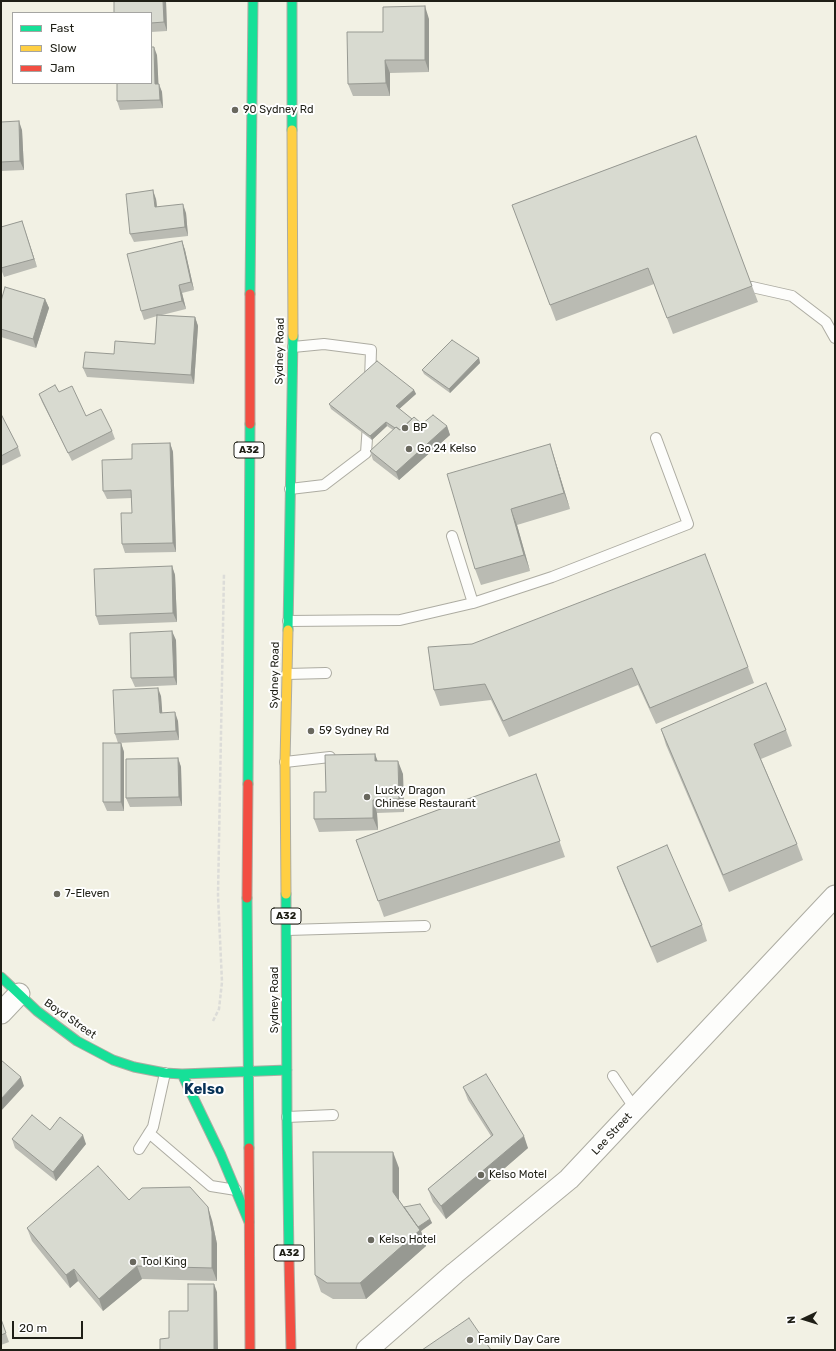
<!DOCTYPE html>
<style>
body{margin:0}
#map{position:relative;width:836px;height:1351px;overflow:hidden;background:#f2f1e4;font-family:Rubik,sans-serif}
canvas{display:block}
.frame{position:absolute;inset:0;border:2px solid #1f1f16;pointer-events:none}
.legend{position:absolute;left:12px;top:12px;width:140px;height:72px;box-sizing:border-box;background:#fff;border:1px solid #a5a5a2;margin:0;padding:5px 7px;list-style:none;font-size:12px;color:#1f1f16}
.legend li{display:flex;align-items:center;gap:8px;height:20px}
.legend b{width:20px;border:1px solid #a5a5a2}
.north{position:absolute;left:784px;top:1299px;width:40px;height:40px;-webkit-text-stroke:3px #fff;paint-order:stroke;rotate:266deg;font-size:11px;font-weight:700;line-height:16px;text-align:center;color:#1f1f16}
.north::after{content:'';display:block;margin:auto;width:14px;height:18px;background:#1f1f16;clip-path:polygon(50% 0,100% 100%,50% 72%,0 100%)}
.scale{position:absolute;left:12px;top:1321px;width:71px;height:18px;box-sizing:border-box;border:2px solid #1f1f16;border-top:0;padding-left:5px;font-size:12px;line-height:14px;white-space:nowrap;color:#1f1f16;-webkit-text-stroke:3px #fff;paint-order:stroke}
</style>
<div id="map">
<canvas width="836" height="1351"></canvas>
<div class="frame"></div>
<ul class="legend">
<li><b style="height:5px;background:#16e098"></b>Fast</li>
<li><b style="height:5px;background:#ffcf43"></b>Slow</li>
<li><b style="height:5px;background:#f24e42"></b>Jam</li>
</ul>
<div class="north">N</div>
<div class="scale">20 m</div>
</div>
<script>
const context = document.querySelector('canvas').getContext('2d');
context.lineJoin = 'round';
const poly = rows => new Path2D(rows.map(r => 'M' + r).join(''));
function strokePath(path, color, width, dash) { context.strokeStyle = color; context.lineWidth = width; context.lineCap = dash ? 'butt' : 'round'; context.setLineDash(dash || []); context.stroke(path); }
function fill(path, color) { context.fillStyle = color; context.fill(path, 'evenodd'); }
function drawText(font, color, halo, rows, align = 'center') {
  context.font = font + ' Rubik,sans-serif'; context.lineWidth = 4; context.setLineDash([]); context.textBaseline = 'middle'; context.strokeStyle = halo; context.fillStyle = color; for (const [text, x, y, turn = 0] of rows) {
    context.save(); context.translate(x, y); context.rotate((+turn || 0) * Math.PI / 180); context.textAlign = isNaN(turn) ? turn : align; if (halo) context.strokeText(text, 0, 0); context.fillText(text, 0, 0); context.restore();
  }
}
const path = poly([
 [213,1021,219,1009,222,982,218,895,224,573]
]);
const lane = poly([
 [752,287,792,296,826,322,835,338],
 [293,347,324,344,371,350,370,381],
 [290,489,324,485,366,453,368,424],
 [452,536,473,603],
 [288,621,400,620,473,603,552,577,688,524,656,438],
 [287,674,326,673],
 [285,762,330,757],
 [287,930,425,926],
 [613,1076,635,1109],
 [287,1117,333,1115],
 [149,1133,211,1186,236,1190],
 [139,1149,153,1127,165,1073]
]);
const street = poly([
 [1,1013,19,994],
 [367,1350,455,1273,569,1179,835,896]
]);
const fast = poly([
 [292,1,292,130],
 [250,294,253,1],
 [288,630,293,336],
 [248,784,250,424],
 [286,894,287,1117,289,1258],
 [247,898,249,1148],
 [1,977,37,1011,77,1041,113,1060,134,1067,165,1073,182,1074,287,1070],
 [182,1074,221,1155,249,1222]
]);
const slow = poly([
 [292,130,293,336],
 [286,894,285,762,288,630]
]);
const jam = poly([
 [250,424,250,294],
 [247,898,248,784],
 [249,1148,250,1350],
 [289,1258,291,1350]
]);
const wall = poly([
 [166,1,167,31,151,32,151,13],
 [429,19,429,72,390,73,390,96,353,96,348,84,383,32],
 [157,55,158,84,162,92,163,108,120,110,117,101],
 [1,122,22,130,24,170,1,171],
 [696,136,758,302,673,334,654,284,556,321,512,205],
 [156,199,157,207,186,213,188,236,134,242,130,234],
 [22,221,37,267,4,277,1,269,1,227],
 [182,241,185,250,194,290,182,293,186,309,162,315,195,317,198,326,194,384,87,377,83,368,114,354,155,344,157,316,144,320,141,311],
 [45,299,49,308,36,348,1,337,1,301],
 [479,358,480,363,450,393,424,374,422,370],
 [414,390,416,394,399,409,412,419,422,424,447,426,450,435,399,480,373,460,370,451,393,430,387,426,372,440,331,409,329,404],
 [59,392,86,416,112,431,115,439,72,461,42,402,39,394],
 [1,414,18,447,21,456,1,466],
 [170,443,173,452,176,552,125,553,122,544,132,513,132,498,107,499,103,491,132,459],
 [550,444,555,460,570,509,517,525,530,571,481,585,475,569],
 [172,566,175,575,177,622,99,625,96,616],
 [176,640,177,685,135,687,131,678],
 [428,647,748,667,754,683,656,724,638,685,509,737,491,700,440,706,434,690],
 [161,696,162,713,178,721,179,740,118,743,115,734],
 [661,729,786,730,792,746,761,759,797,844,803,860,729,892,666,745],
 [121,743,124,752,124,811,107,811,103,802],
 [178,758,181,767,182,806,130,807,126,798],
 [378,761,403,774,404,812,377,813,378,830,319,832,314,819,326,792],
 [536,774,565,857,384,917,356,840],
 [617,867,702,925,707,941,657,963,623,883],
 [463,1087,528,1148,446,1219,433,1202,428,1189,491,1136,468,1100],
 [50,1130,86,1144,56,1181,15,1148,12,1139],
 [399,1168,399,1200,404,1207,430,1219,432,1223,421,1231,426,1246,366,1299,333,1299,321,1292,315,1275],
 [129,1200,212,1220,217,1244,217,1281,142,1279,103,1311,78,1281,70,1288,32,1241,27,1228],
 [1,1319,9,1342,1,1345]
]);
const shadedWall = poly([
 [163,1,166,1,167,31,164,22],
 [425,6,429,19,429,72,425,60],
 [154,47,157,55,159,93,155,84],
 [385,60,390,73,390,96,386,83],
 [159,84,162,92,163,108,160,100],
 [19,121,22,130,24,170,20,161],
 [153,190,156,199,158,216,155,207],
 [183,204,186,213,188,236,185,227],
 [22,221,25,230,37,267,34,259],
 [182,241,185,250,194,290,191,282],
 [179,285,182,293,186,309,182,301],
 [45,299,49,308,36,348,33,339],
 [195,317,198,326,194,384,191,375],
 [479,358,480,363,450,393,449,389],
 [414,390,416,394,397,411,396,406],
 [386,422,387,426,372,440,370,436],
 [447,426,450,435,399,480,396,472],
 [170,443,173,452,176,552,173,543],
 [550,444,555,460,570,509,564,493],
 [511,509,517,525,530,571,524,555],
 [172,566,175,575,177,622,173,613],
 [172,631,176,640,177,685,174,677],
 [158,688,161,696,163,722,160,713],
 [175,712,178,721,179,740,176,731],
 [121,743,124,752,124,811,121,802],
 [375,754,380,767,375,761],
 [178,758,181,767,182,806,179,797],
 [398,761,403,774,404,812,399,799],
 [373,800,377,813,378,830,373,818],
 [21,1077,24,1086,1,1111,1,1099],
 [83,1135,86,1144,56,1181,53,1172],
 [524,1136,528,1148,446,1219,441,1206],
 [393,1152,399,1168,399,1208,393,1192],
 [208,1207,212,1220,217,1244,217,1281,212,1268],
 [430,1219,432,1223,421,1231,426,1246,366,1299,360,1283,415,1229],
 [137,1266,142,1279,103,1311,99,1299],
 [74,1269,78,1281,70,1288,66,1275],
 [214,1284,217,1292,218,1350,214,1350]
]);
const building = poly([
 [114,1,163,1,164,22,151,23,151,13,114,13,114,1],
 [425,6,425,60,385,60,386,83,348,84,347,32,383,32,383,7,425,6],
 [151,47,154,47,155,84,159,84,160,100,117,101,117,83,151,83,151,47],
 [19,121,20,161,1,162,1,122,19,121],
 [696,136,752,286,667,318,648,268,550,305,512,205,696,136],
 [153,190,155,207,183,204,185,227,130,234,126,194,153,190],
 [22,221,34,259,1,268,1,227,22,221],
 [182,241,191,282,179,285,182,301,141,311,127,254,182,241],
 [5,287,45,299,33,339,1,329,1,301,5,287],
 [157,315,195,317,191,375,83,368,85,352,114,354,115,341,155,344,157,315],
 [452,340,479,358,449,389,422,370,452,340],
 [377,361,414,390,396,406,412,419,400,430,396,427,395,428,386,422,370,436,329,404,377,361],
 [55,385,59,392,72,386,86,416,101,409,112,431,68,453,39,394,55,385],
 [1,414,18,447,1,456,1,414],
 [433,415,447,426,396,472,370,451,396,427,400,430,414,417,422,424,433,415],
 [170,443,173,543,122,544,121,513,132,513,131,490,103,491,102,460,132,459,132,444,170,443],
 [550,444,564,493,511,509,524,555,475,569,447,474,550,444],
 [705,554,748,667,650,708,632,668,503,721,485,684,434,690,428,647,472,644,705,554],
 [172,566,173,613,96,616,94,569,172,566],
 [172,631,174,677,131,678,130,633,172,631],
 [766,683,786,730,754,744,797,844,723,875,661,729,766,683],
 [158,688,160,713,175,712,176,731,115,734,113,690,158,688],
 [103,743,121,743,121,802,103,802,103,743],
 [375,754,375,761,398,761,399,799,373,800,373,818,314,819,314,792,326,792,325,755,375,754],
 [178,758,179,797,126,798,126,759,178,758],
 [536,774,560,841,378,901,356,840,536,774],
 [667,845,702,925,651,947,617,867,667,845],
 [1,1060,21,1077,1,1099,1,1060],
 [486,1074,524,1136,441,1206,428,1189,493,1135,463,1087,486,1074],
 [32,1115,50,1130,60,1117,83,1135,53,1172,12,1139,32,1115],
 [313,1152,393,1152,393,1192,420,1230,360,1283,327,1283,315,1275,313,1152],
 [98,1166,129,1200,142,1188,190,1187,208,1207,212,1232,212,1268,137,1266,99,1299,74,1269,66,1275,27,1228,98,1166],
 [420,1204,430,1219,418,1227,404,1207,420,1204],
 [188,1284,214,1284,214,1350,160,1350,160,1339,169,1338,169,1311,188,1311,188,1284],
 [469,1318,491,1350,422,1350,469,1318],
 [1,1319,6,1333,1,1335,1,1319]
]);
const markers = [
 [235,110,4,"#69685e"],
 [405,428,4,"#69685e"],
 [409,449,4,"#69685e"],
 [311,731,4,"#69685e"],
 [367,797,4,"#69685e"],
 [57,894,4,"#69685e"],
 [481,1175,4,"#69685e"],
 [371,1240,4,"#69685e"],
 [133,1262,4,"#69685e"],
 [470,1340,4,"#69685e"]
];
const shields = [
 [249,450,30],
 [286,916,30],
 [289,1253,30]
];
const shieldNames = [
 ["A32",249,450],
 ["A32",286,916],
 ["A32",289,1253]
];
const poiNames = [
 ["90 Sydney Rd",243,110],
 ["BP",413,428],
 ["Go 24 Kelso",417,449],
 ["59 Sydney Rd",319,731],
 ["Lucky Dragon",375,791],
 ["Chinese Restaurant",375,804],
 ["7-Eleven",65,894],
 ["Kelso Motel",489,1175],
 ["Kelso Hotel",379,1240],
 ["Tool King",141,1262],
 ["Family Day Care",478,1340]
];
const streetNames = [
 ["Sydney Road",280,351,-89],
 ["Sydney Road",275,675,-89],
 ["Sydney Road",275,1000,-90],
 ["Boyd Street",70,1019,35],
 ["Lee Street",612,1134,-47]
];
const districtNames = [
 ["Kelso",204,1090]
];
strokePath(lane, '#adaca2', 12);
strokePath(street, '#adaca2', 23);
strokePath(fast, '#adaca2', 11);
strokePath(slow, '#adaca2', 11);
strokePath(jam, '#adaca2', 11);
strokePath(path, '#dcdcd8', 2.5, [4, 2]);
strokePath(lane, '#fdfdfb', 10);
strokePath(street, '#fdfdfb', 21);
strokePath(fast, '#16e098', 9);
strokePath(slow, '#ffcf43', 9);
strokePath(jam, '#f24e42', 9);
fill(wall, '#babbb3');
fill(shadedWall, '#979992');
fill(building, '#d8dad0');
strokePath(building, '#979992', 1);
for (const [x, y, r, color] of markers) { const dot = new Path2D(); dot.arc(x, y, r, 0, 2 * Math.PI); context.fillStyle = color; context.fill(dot); strokePath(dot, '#fff', 1.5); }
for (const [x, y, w] of shields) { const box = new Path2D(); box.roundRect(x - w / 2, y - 8, w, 16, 3); context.fillStyle = '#fff'; context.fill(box); strokePath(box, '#1f1f16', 1); }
drawText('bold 10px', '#1f1f16', null, shieldNames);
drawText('11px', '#1f1f16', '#fff', poiNames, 'left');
drawText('11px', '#1f1f16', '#fff', streetNames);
drawText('bold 15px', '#053156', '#fff', districtNames);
</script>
